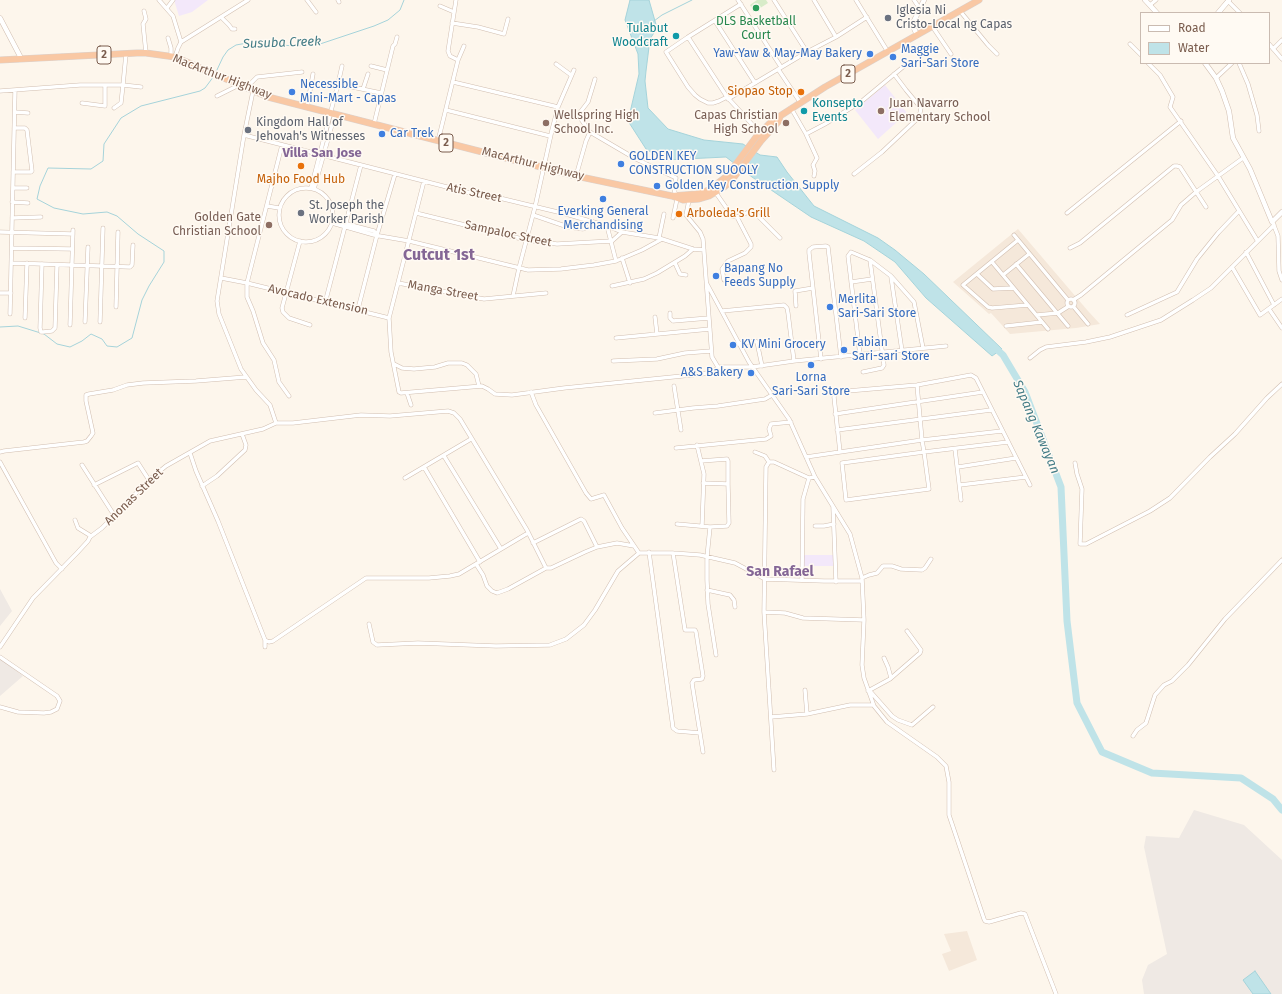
<!DOCTYPE html>
<style>
body{margin:0}
#map{position:relative;width:1282px;height:994px;overflow:hidden;background:#fdf6ec;font-family:"Fira Sans",sans-serif}
canvas{display:block}
.legend{position:absolute;left:1140px;top:12px;width:130px;height:52px;box-sizing:border-box;background:#fffaf3;border:1px solid #cabbb1;margin:0;padding:5px 7px;list-style:none;font-size:12px;color:#7a5c4d}
.legend li{display:flex;align-items:center;gap:8px;height:20px}
.legend b{width:20px;border:1px solid #cabbb1}
</style>
<div id="map">
<canvas width="1282" height="994"></canvas>
<ul class="legend">
<li><b style="height:5px;background:#fff"></b>Road</li>
<li><b style="height:11px;background:#bfe3e8"></b>Water</li>
</ul>
</div>
<script>
const context = document.querySelector('canvas').getContext('2d');
context.lineJoin = 'round';
function fill(path, color) { context.fillStyle = color; context.fill(path, 'evenodd'); }
const poly = rows => new Path2D(rows.map(r => 'M' + r).join(''));
function strokePath(path, color, width, dash) { context.strokeStyle = color; context.lineWidth = width; context.lineCap = dash ? 'butt' : 'round'; context.setLineDash(dash || []); context.stroke(path); }
function drawText(font, color, halo, rows, align = 'center') {
  context.font = font + ' "Fira Sans",sans-serif'; context.lineWidth = 3; context.setLineDash([]); context.textBaseline = 'middle'; context.strokeStyle = halo; context.fillStyle = color; for (const [text, x, y, turn = 0] of rows) {
    context.save(); context.translate(x, y); context.rotate((+turn || 0) * Math.PI / 180); context.textAlign = isNaN(turn) ? turn : align; if (halo) context.strokeText(text, 0, 0); context.fillText(text, 0, 0); context.restore();
  }
}
const residential = poly([
 [1018,229,1088,311,1100,324,1076,328,1010,334,991,313,989,314,953,282],
 [967,931,977,960,949,971,942,954,951,951,944,934]
]);
const industrial = poly([
 [0,589,12,611,0,626],
 [0,658,23,676,0,696],
 [1194,810,1244,825,1282,860,1282,994,1144,994,1142,980,1148,965,1167,954,1144,847,1146,836,1179,838]
]);
const education = poly([
 [174,0,208,0,192,12,179,16],
 [885,85,907,113,878,139,855,110],
 [804,555,835,555,834,566,804,566]
]);
const green = poly([
 [757,0,766,0,768,3,754,12,750,5]
]);
const water = poly([
 [630,0,649,0,657,28,650,39,646,71,645,81,648,108,668,129,704,140,743,144,760,155,777,157,787,172,814,206,878,238,895,250,924,274,1002,349,992,356,926,298,895,262,864,241,811,217,752,177,726,157,664,160,646,149,628,121,639,74,638,54,625,20,630,0],
 [1255,971,1271,994,1253,994,1243,980,1255,971]
]);
const stream = poly([
 [654,21,662,15,692,0],
 [216,72,223,57,228,50,236,45,247,43,296,46,320,44,374,26,388,20,400,10,404,0],
 [0,327,18,326,44,334,57,344,70,347,82,341,91,334,102,339,107,346,117,347,132,338,142,300,149,286,164,262,164,251,138,234,117,216,107,212,83,214,54,208,37,199,40,186,48,168,91,169,103,161,104,144,121,118,141,106,200,91,205,88,214,76]
]);
const river = poly([
 [992,345,1003,355,1025,392,1061,487,1067,621,1077,703,1102,752,1152,773,1241,778,1273,799,1282,810]
]);
const minor = poly([
 [159,0,173,16,181,42],
 [307,0,316,12],
 [338,0,339,2],
 [738,0,781,67],
 [774,0,807,52],
 [814,0,836,37],
 [856,0,888,52],
 [914,0,920,9],
 [1228,1,1240,13],
 [1150,5,1156,0],
 [440,6,454,12],
 [167,8,173,0],
 [144,11,146,19,143,24,146,53],
 [960,11,988,45,997,54],
 [221,17,229,25,232,29,235,29],
 [715,21,755,83],
 [452,23,478,27,504,34,508,19],
 [932,26,951,54],
 [688,37,727,97,760,133],
 [168,38,171,48,171,57],
 [1130,44,1141,55],
 [1269,44,1282,59],
 [1273,49,1282,40],
 [126,54,123,85,141,87],
 [175,57,178,48,181,42,248,0],
 [458,60,464,46],
 [1148,63,1160,75,1173,97,1170,107,1218,176,1257,240],
 [1239,63,1248,84,1257,115,1259,131],
 [556,64,571,75],
 [371,66,387,70],
 [778,69,800,102],
 [1216,78,1232,63],
 [453,82,558,107],
 [338,84,381,93],
 [246,88,257,77,302,72],
 [363,89,368,74],
 [0,91,80,85,123,85,121,103,114,108],
 [217,96,239,85],
 [727,97,719,101,713,103,708,103,700,99,695,95,688,87,666,52,688,37,741,4],
 [728,99,807,52,836,37,867,17],
 [82,103,105,106,105,85],
 [307,107,313,74],
 [791,108,806,134,817,158,813,165,815,171,814,176],
 [446,110,550,136],
 [15,112,28,113],
 [374,124,393,46,395,44,397,37],
 [590,132,578,115,588,102,595,79],
 [806,134,825,124,862,101,909,62],
 [244,135,482,196,487,195,566,214,607,226,622,232,659,238,693,249,704,250],
 [438,141,458,60,450,56,448,51,456,0],
 [282,145,247,283,247,297,253,311,263,343,274,360,279,382,289,396],
 [13,172,31,172,32,171,27,130,25,128,14,128],
 [854,174,882,152,916,120,920,113,921,108,906,90,894,74],
 [576,176,586,141,590,132,636,159,676,178,674,189,676,196],
 [424,181,389,318,391,352,399,392,401,393,482,386,488,389,495,394,512,395,564,388,702,374,711,372,720,367,752,367,794,361,946,346],
 '279 215a27 27 0 1 1 54 0a27 27 0 1 1-54 0Z',
 [13,188,27,188],
 [311,188,338,84,342,66],
 [314,189,335,114],
 [716,193,732,216,737,217,751,211,754,212,780,238],
 [689,200,686,215,700,232,703,239,712,357,718,367],
 [12,202,28,203],
 [267,206,279,208],
 [416,213,526,240,557,244,612,241,622,232],
 [1067,213,1181,121],
 [533,215,568,227,583,229,599,223],
 [12,218,41,217],
 [673,218,677,199],
 [332,220,374,231,377,235],
 [332,223,374,235,409,241,528,270,561,269,594,265,616,261,642,250,662,239],
 [1273,223,1278,236,1279,271,1282,280],
 [607,226,616,261],
 [0,232,73,234],
 [1014,235,1068,300],
 [659,238,664,214],
 [1018,240,963,285,988,307,992,308,1028,305],
 [300,241,282,308,283,312,289,318,310,325],
 [12,248,72,249],
 [1070,248,1080,243,1174,166,1177,166,1180,167,1206,207],
 [1246,252,1274,305],
 [622,258,630,283],
 [870,260,891,276,914,302,923,348],
 [992,262,1048,329],
 [12,263,130,267,132,265,133,245],
 [675,263,680,274,686,275],
 [42,264,40,328,41,332,43,332,52,331,55,328,57,265],
 [1016,264,1068,326],
 [1232,267,1260,315,1282,299],
 [977,274,993,289,1013,288],
 [1003,275,1029,254],
 [891,277,902,351],
 [221,278,247,283,389,318],
 [724,280,722,269,728,261,745,253,751,247,751,244,737,217],
 [851,282,872,279],
 [398,283,484,299,546,293],
 [707,284,749,362,789,419,815,477,850,534,862,578,864,620,862,665,864,678,874,706,887,722,937,757,946,766,949,782,949,815,984,919,985,921,989,922,1021,913,1025,914,1056,994],
 [612,286,644,279,657,273,685,256,693,249],
 [0,293,11,293],
 [513,296,519,268,535,207,552,130,558,107,574,70],
 '1067 303a4 4 0 1 1 8 0a4 4 0 1 1-8 0Z',
 [1073,300,1081,295,1172,220,1181,205,1196,192,1243,158],
 [325,303,361,165],
 [796,306,795,291,813,288],
 [1073,306,1088,324],
 [116,307,118,232],
 [358,309,377,235,395,174],
 [1269,309,1282,328],
 [722,311,784,305,787,308,788,313,794,361],
 [670,313,670,318,673,321,709,318],
 [10,314,15,90],
 [1037,315,1058,313,1069,306],
 [1127,315,1177,292,1197,259,1218,233,1239,211],
 [655,317,657,334],
 [25,318,27,263],
 [85,322,88,247],
 [100,322,103,228],
 [70,325,73,230],
 [1006,326,1042,322],
 [616,338,710,329],
 [738,344,754,341,757,342,762,366],
 [860,355,848,256,851,252,870,260,884,365,882,368,863,372],
 [1030,358,1040,350,1046,347,1086,342,1110,337,1161,320,1193,300,1211,288,1274,225],
 [821,359,809,253,809,250,813,247,826,246,828,247,841,357],
 [613,361,657,359,685,353,711,351],
 [394,364,402,368,414,369,435,367,448,363,462,363,467,365,476,374,479,386],
 [917,385,922,440,924,452,929,489,846,500,842,463,924,452,1008,442],
 [674,386,681,430],
 [531,392,536,405,586,493,591,499,604,495,622,528,639,553],
 [407,393,411,405],
 [655,413,693,408,718,406,765,399,772,395],
 [835,414,983,392],
 [276,423,293,423,361,415,390,416,448,411,454,413,460,419,527,530,546,568,551,568,585,552,597,547,617,543,634,546],
 [837,430,991,410],
 [697,445,704,474,702,526],
 [676,448,766,439,771,436,769,429,771,424,791,422],
 [955,449,961,500],
 [0,452,4,451,84,442,87,441,91,436,93,433,86,401,86,395,89,394,113,390,127,385,143,383,196,381,246,377],
 [755,452,765,456,769,462],
 [840,452,834,397,836,392,917,385,971,375,976,378,1030,485],
 [190,453,196,471,218,521,265,640,265,647],
 [444,456,501,549],
 [806,457,922,440,1002,431],
 [701,461,727,459,728,461,728,484,729,523,727,526,710,527],
 [0,462,56,563,62,569],
 [1075,463,1077,474,1082,489,1080,544,1086,544,1150,511,1170,498,1210,457,1235,434,1267,398,1282,384],
 [82,465,114,515],
 [424,467,480,562],
 [958,467,1016,458],
 [815,477,809,478,774,462,769,462,766,467,764,612,785,613,803,618,864,620],
 [405,478,471,439],
 [703,483,728,484],
 [94,485,138,463,149,480],
 [960,485,1026,477],
 [202,486,217,476,245,450,246,445,242,434],
 [833,507,836,582],
 [75,520,78,528,91,536],
 [677,524,710,527,707,557,707,580,708,604,716,655],
 [815,526,824,526,834,524],
 [533,543,581,519,584,521,597,547],
 [649,552,673,728,677,731,700,733],
 [673,553,685,630,695,630,696,632,703,676,702,679,694,680,692,683,703,752],
 [476,564,483,575,487,586,492,591,497,593,508,589,546,568],
 [862,578,869,575,877,573,883,566,892,566,901,569,922,570,925,568,931,559],
 [802,580,803,499,809,478],
 [707,590,730,595,734,600,735,607],
 [764,612,774,770],
 [369,624,373,642,377,645,418,643,496,646,550,645,566,639,584,625,595,610,618,571,639,553,673,553,700,555,735,563,765,579,824,581,862,581],
 [265,640,269,642,273,641,366,578,429,578,450,576,459,574,528,533],
 [0,647,33,598,77,553,88,541,90,537,102,528,149,480,166,466,210,441,263,429,276,423,270,405,256,390,241,369,219,314,217,301,244,135,253,91],
 [0,657,57,696,60,701,57,709,51,712,44,713,18,712,0,707],
 [884,658,888,667,891,678],
 [805,690,807,714],
 [869,690,892,716,898,720,912,725,933,707],
 [868,691,890,679,920,653,921,650,907,631],
 [771,717,807,714,850,705,873,705],
 [1133,736,1137,730,1146,723,1155,695,1164,685,1172,681,1188,665,1225,619,1282,560]
]);
const tertiary = poly([
 [1145,0,1157,13],
 [1218,13,1229,0],
 [0,18,21,58],
 [917,35,913,26,913,23,924,0],
 [1205,63,1216,78,1222,91,1229,111,1233,138,1250,169,1272,222,1282,212]
]);
const trunk = poly([
 [0,60,137,53,146,53,175,57,268,97,576,176,672,196,683,200,699,199,709,196,724,187,732,180,761,141,779,121,780,116],
 [672,196,697,194,709,190,727,176,756,137,775,118,780,116,825,87,979,0]
]);
const markers = [
 [756,8,4,"#2e9e5b"],
 [888,18,4,"#6b7280"],
 [676,36,4,"#0f9aa8"],
 [870,54,4,"#3f7fe0"],
 [893,57,4,"#3f7fe0"],
 [292,92,4,"#3f7fe0"],
 [801,92,4,"#e8710a"],
 [804,111,4,"#0f9aa8"],
 [881,111,4,"#8d6e63"],
 [546,123,4,"#8d6e63"],
 [786,123,4,"#8d6e63"],
 [248,130,4,"#6b7280"],
 [382,134,4,"#3f7fe0"],
 [621,164,4,"#3f7fe0"],
 [301,166,4,"#e8710a"],
 [657,186,4,"#3f7fe0"],
 [603,199,4,"#3f7fe0"],
 [301,213,4,"#6b7280"],
 [679,214,4,"#e8710a"],
 [269,225,4,"#8d6e63"],
 [716,276,4,"#3f7fe0"],
 [830,307,4,"#3f7fe0"],
 [733,345,4,"#3f7fe0"],
 [844,350,4,"#3f7fe0"],
 [811,365,4,"#3f7fe0"],
 [751,373,4,"#3f7fe0"]
];
const shields = [
 [104,55,14],
 [848,74,14],
 [446,143,14]
];
const shieldNames = [
 ["2",104,55],
 ["2",848,74],
 ["2",446,143]
];
const worshipNames = [
 ["Iglesia Ni",896,11],
 ["Cristo-Local ng Capas",896,25],
 ["Kingdom Hall of",256,123],
 ["Jehovah's Witnesses",256,137],
 ["St. Joseph the",309,206],
 ["Worker Parish",309,220]
];
const leisureNames = [
 ["DLS Basketball",756,22],
 ["Court",756,36]
];
const cultureNames = [
 ["Tulabut",668,29],
 ["Woodcraft",668,43],
 ["Konsepto",812,104,"left"],
 ["Events",812,118,"left"]
];
const shopNames = [
 ["Maggie",901,50],
 ["Sari-Sari Store",901,64],
 ["Yaw-Yaw & May-May Bakery",862,54,"right"],
 ["Necessible",300,85],
 ["Mini-Mart - Capas",300,99],
 ["Car Trek",390,134],
 ["GOLDEN KEY",629,157],
 ["CONSTRUCTION SUOOLY",629,171],
 ["Golden Key Construction Supply",665,186],
 ["Everking General",603,212,"center"],
 ["Merchandising",603,226,"center"],
 ["Bapang No",724,269],
 ["Feeds Supply",724,283],
 ["Merlita",838,300],
 ["Sari-Sari Store",838,314],
 ["Fabian",852,343],
 ["Sari-sari Store",852,357],
 ["KV Mini Grocery",741,345],
 ["A&S Bakery",743,373,"right"],
 ["Lorna",811,378,"center"],
 ["Sari-Sari Store",811,392,"center"]
];
const streetNames = [
 ["MacArthur Highway",222,77,21],
 ["MacArthur Highway",533,164,14],
 ["Atis Street",474,193,12],
 ["Sampaloc Street",508,234,12],
 ["Manga Street",443,291,10],
 ["Avocado Extension",318,300,13],
 ["Anonas Street",134,497,-44]
];
const foodNames = [
 ["Siopao Stop",793,92],
 ["Majho Food Hub",301,180,"center"],
 ["Arboleda's Grill",687,214,"left"]
];
const educationNames = [
 ["Juan Navarro",889,104],
 ["Elementary School",889,118],
 ["Wellspring High",554,116],
 ["School Inc.",554,130],
 ["Capas Christian",778,116,"right"],
 ["High School",778,130,"right"],
 ["Golden Gate",261,218,"right"],
 ["Christian School",261,232,"right"]
];
const waterNames = [
 ["Susuba Creek",282,43,-2],
 ["Sapang Kawayan",1036,427,67]
];
const neighbourhoodNames = [
 ["Villa San Jose",322,153]
];
const quarterNames = [
 ["San Rafael",780,572]
];
const districtNames = [
 ["Cutcut 1st",439,256]
];
fill(residential, '#f5e8da');
fill(industrial, '#efe9e4');
fill(education, '#f3e8fa');
fill(green, '#d8ecc9');
fill(water, '#bfe3e8');
strokePath(water, '#a5d3da', 1);
strokePath(stream, '#a5d3da', 1);
strokePath(river, '#bfe3e8', 7);
strokePath(minor, '#d1beb0', 4.5);
strokePath(tertiary, '#d1beb0', 5.5);
strokePath(trunk, '#dad1cd', 7);
strokePath(minor, '#fff', 3.5);
strokePath(tertiary, '#fff', 4.5);
strokePath(trunk, '#f9c8a4', 6);
for (const [x, y, r, color] of markers) { const dot = new Path2D(); dot.arc(x, y, r, 0, 2 * Math.PI); context.fillStyle = color; context.fill(dot); strokePath(dot, '#fffaf3', 1.5); }
for (const [x, y, w] of shields) { const box = new Path2D(); box.roundRect(x - w / 2, y - 9, w, 18, 3); context.fillStyle = '#fffaf3'; context.fill(box); strokePath(box, '#7a5c4d', 1); }
drawText('bold 11px', '#7a5c4d', null, shieldNames);
drawText('12px', '#5b616d', '#fffaf3', worshipNames, 'left');
drawText('12px', '#27864d', '#fffaf3', leisureNames);
drawText('12px', '#0d838f', '#fffaf3', cultureNames, 'right');
drawText('12px', '#366cbe', '#fffaf3', shopNames, 'left');
drawText('12px', '#7a5c4d', '#fffaf3', streetNames);
drawText('12px', '#c56008', '#fffaf3', foodNames, 'right');
drawText('12px', '#785e54', '#fffaf3', educationNames, 'left');
drawText('italic 13px', '#437c86', '#fffaf3', waterNames);
drawText('bold 13px', '#846695', '#fffaf3', neighbourhoodNames);
drawText('bold 14px', '#846695', '#fffaf3', quarterNames);
drawText('bold 16px', '#846695', '#fffaf3', districtNames);
</script>
